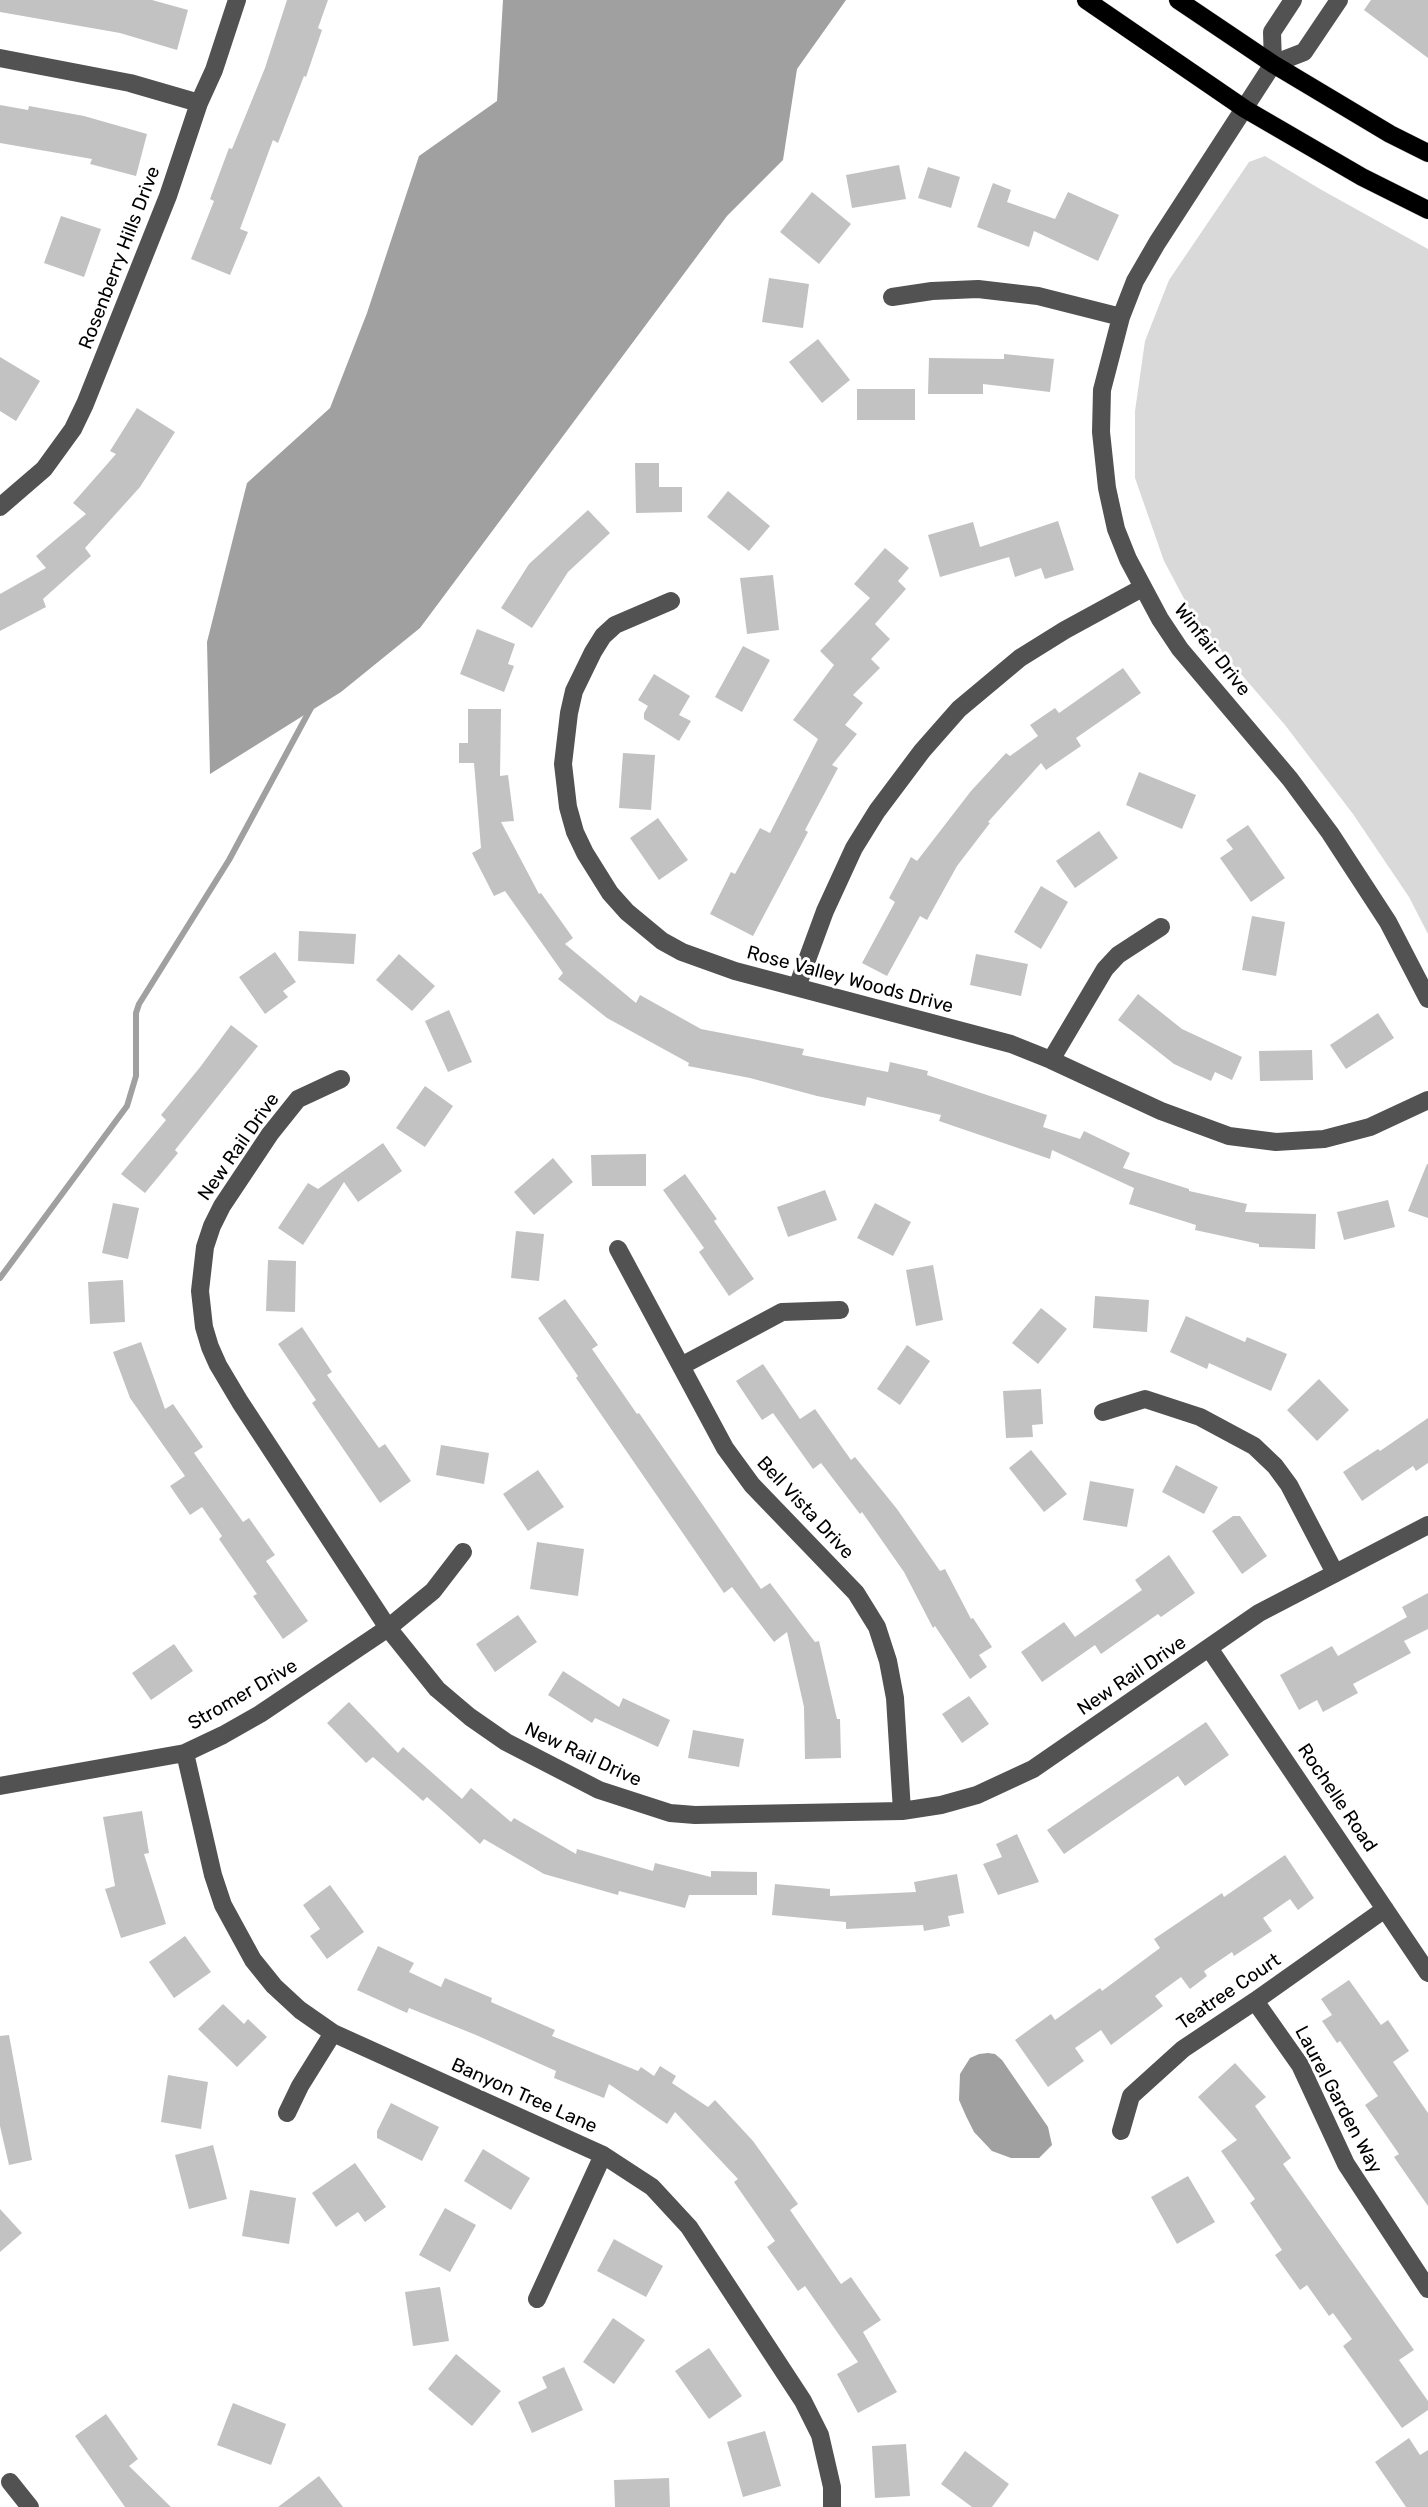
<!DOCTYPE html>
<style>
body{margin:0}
canvas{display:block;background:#fff}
</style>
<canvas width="1428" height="2507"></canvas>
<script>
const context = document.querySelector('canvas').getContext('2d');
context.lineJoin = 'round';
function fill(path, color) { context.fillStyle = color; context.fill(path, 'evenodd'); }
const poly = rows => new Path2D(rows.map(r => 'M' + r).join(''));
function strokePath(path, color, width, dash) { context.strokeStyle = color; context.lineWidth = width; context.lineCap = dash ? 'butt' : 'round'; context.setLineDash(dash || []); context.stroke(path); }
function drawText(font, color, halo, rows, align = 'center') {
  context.font = font + ' Rubik,sans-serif'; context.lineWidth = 6; context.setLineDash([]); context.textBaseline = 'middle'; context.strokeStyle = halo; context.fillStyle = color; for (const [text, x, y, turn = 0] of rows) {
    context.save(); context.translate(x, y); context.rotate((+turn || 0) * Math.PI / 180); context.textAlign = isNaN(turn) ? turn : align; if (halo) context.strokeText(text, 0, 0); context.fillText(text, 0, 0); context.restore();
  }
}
const green = poly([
 [1265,156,1320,189,1428,249,1428,934,1409,897,1353,814,1285,725,1197,623,1164,561,1135,478,1135,411,1145,341,1169,280,1249,162]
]);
const water = poly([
 [503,0,846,0,797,69,783,160,727,216,420,628,341,692,210,774,207,642,247,483,330,408,367,313,419,156,497,101],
 [988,2053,995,2054,1002,2060,1048,2127,1052,2145,1039,2158,1011,2158,992,2151,974,2132,966,2116,959,2100,960,2074,970,2058,979,2054]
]);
const stream = poly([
 [0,1278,127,1106,136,1076,136,1013,139,1004,229,860,312,706]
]);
const building = poly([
 [0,0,152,0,188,10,177,50,120,33,0,12],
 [287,0,328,0,318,28,322,30,306,77,304,76,278,143,273,140,240,229,248,232,230,275,191,259,214,201,210,199,229,148,232,149,265,68],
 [1371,0,1428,0,1428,58,1364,10],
 [0,105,28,110,29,106,84,116,147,134,136,176,90,164,92,159,0,143],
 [899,165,906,199,852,208,846,175],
 [928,167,960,177,951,208,918,198],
 [993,183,1011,190,1007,202,1055,219,1068,192,1119,215,1098,261,1034,231,1029,247,977,227],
 [812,192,851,224,819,264,780,232],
 [61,216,101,229,84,277,44,263],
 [769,278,809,284,803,328,762,322],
 [818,339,850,380,822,403,789,362],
 [1004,354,1054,359,1050,392,983,384,983,394,928,394,929,358,1004,359],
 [0,357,40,381,16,421,0,411],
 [857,389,915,389,915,420,857,420],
 [137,408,175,432,140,487,85,548,91,556,43,599,46,607,0,631,0,594,46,568,36,556,86,514,73,503,116,454,110,451],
 [635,463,659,463,659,487,682,487,682,512,636,513],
 [728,491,770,526,749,551,707,517],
 [588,510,610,533,568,572,532,628,501,608,529,564],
 [1058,521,1074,570,1045,579,1041,568,1015,577,1009,557,940,577,928,535,973,522,980,547],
 [885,548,909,568,898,581,906,589,875,624,890,639,871,659,880,668,853,695,863,703,845,725,857,734,832,765,838,768,805,830,808,832,753,936,710,914,731,872,735,874,760,828,770,833,818,739,793,720,834,665,820,651,870,598,854,584],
 [773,575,779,630,747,634,740,578],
 [477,629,515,644,508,664,514,666,504,692,460,674],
 [743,646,770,660,742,712,715,697],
 [1123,668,1141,693,1076,738,1081,746,1046,770,1041,763,988,822,990,823,957,866,927,920,920,916,887,976,862,963,895,902,889,898,911,857,917,861,971,791,1006,753,1010,756,1038,736,1030,725,1055,708,1059,713],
 [654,674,690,696,679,715,691,721,679,741,644,719,644,713,648,706,638,700],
 [468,709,501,709,500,776,508,775,514,821,501,822,539,894,541,893,573,938,565,944,636,1003,640,995,701,1029,804,1049,802,1055,888,1072,890,1062,928,1071,927,1075,1047,1115,1043,1127,1080,1139,1084,1131,1130,1153,1123,1168,1189,1189,1189,1191,1247,1204,1245,1212,1316,1214,1315,1249,1259,1247,1259,1244,1195,1230,1196,1225,1129,1204,1134,1188,1052,1150,1050,1159,939,1121,941,1115,867,1097,865,1106,817,1096,750,1078,688,1066,689,1063,607,1018,558,979,563,973,505,891,494,896,472,853,481,848,474,763,459,763,459,743,468,743],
 [623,753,655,755,651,810,619,808],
 [1139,772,1196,795,1182,829,1126,805],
 [658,818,688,860,659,880,630,838],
 [1248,825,1285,878,1251,902,1220,858,1233,849,1226,840],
 [1099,831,1118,858,1075,888,1056,861],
 [1041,886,1068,902,1041,949,1014,932],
 [1252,916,1285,922,1276,976,1242,970],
 [299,931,356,934,354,964,298,961],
 [275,952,296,982,283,991,288,997,265,1014,239,977],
 [399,954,435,986,412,1011,376,980],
 [976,954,1028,964,1021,996,970,985],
 [1138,994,1182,1029,1242,1057,1232,1080,1215,1072,1211,1081,1174,1064,1118,1020],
 [449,1010,472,1062,448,1072,425,1021],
 [1378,1013,1394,1038,1346,1069,1330,1045],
 [231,1025,258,1046,175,1150,178,1153,145,1193,121,1174,166,1120,161,1115,201,1066],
 [1312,1050,1313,1080,1260,1081,1259,1051],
 [425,1086,453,1106,425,1147,396,1128],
 [383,1143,402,1171,358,1202,344,1182,303,1245,278,1228,308,1183,318,1189],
 [646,1154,646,1186,592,1186,591,1155],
 [553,1158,573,1182,534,1215,514,1192],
 [1427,1164,1428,1164,1428,1218,1408,1211],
 [685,1174,717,1219,714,1221,754,1279,729,1296,699,1252,704,1248,663,1190],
 [825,1190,837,1220,788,1237,777,1207],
 [1388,1200,1395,1227,1344,1240,1337,1212],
 [113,1203,139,1208,128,1259,102,1253],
 [875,1203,911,1222,893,1256,857,1238],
 [516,1231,544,1234,539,1281,511,1278],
 [268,1260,296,1261,295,1312,266,1311],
 [933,1265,943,1320,916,1326,906,1270],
 [123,1280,125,1322,90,1324,88,1282],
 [1095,1296,1149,1300,1147,1332,1093,1328],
 [565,1299,598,1345,592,1349,637,1414,639,1413,761,1589,770,1583,815,1642,819,1641,837,1719,840,1719,841,1758,805,1759,804,1707,787,1632,774,1642,732,1587,724,1593,576,1378,578,1376,538,1318],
 [1041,1308,1067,1329,1038,1364,1012,1343],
 [1186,1316,1245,1342,1247,1337,1287,1354,1271,1391,1209,1363,1207,1369,1170,1352],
 [302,1327,332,1372,327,1375,379,1448,385,1444,411,1481,380,1503,312,1403,316,1400,278,1344],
 [141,1342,165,1409,173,1404,203,1447,194,1453,243,1522,249,1518,275,1555,266,1561,308,1621,283,1639,253,1596,257,1594,219,1539,222,1536,202,1507,190,1515,170,1486,185,1476,130,1398,113,1352],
 [907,1345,930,1361,900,1405,877,1389],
 [763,1364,800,1419,815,1409,851,1460,855,1457,897,1509,940,1571,945,1569,971,1619,973,1618,992,1647,979,1655,987,1667,970,1679,935,1626,933,1628,904,1572,862,1512,860,1514,821,1463,813,1469,773,1413,762,1420,736,1381],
 [1319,1379,1349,1410,1317,1441,1287,1410],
 [1041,1389,1043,1424,1032,1425,1033,1437,1006,1438,1003,1391],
 [1428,1418,1428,1463,1416,1471,1413,1466,1362,1501,1343,1472,1378,1449,1380,1451],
 [441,1445,489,1453,484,1484,436,1475],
 [1031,1450,1067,1494,1044,1512,1009,1468],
 [1176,1465,1218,1487,1204,1514,1162,1492],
 [538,1470,564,1507,528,1531,503,1494],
 [1090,1481,1134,1489,1127,1527,1083,1520],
 [1233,1516,1240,1516,1267,1556,1242,1574,1212,1531],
 [537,1542,584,1549,578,1596,530,1589],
 [1169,1555,1195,1593,1161,1617,1158,1614,1101,1654,1095,1645,1042,1682,1021,1652,1064,1622,1075,1637,1142,1590,1135,1580],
 [1428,1593,1428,1629,1404,1641,1411,1653,1353,1684,1358,1693,1323,1712,1317,1700,1299,1710,1280,1675,1332,1646,1338,1656,1407,1617,1402,1607],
 [518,1615,537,1642,495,1672,476,1644],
 [174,1644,193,1671,151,1700,132,1673],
 [563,1671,619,1707,623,1698,670,1720,658,1747,595,1718,592,1723,548,1695],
 [969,1696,989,1724,962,1743,942,1714],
 [349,1702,398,1753,403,1747,462,1799,471,1788,511,1822,514,1818,576,1854,577,1849,653,1871,655,1863,711,1877,711,1871,757,1872,757,1895,689,1895,685,1908,619,1891,618,1895,544,1874,484,1839,480,1844,427,1797,423,1801,373,1757,366,1763,327,1723],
 [1206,1722,1229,1755,1185,1786,1178,1776,1064,1854,1047,1830],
 [693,1730,744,1739,739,1767,688,1758],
 [142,1811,149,1853,144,1854,166,1924,121,1938,105,1889,115,1886,103,1817],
 [1017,1834,1039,1882,998,1895,983,1864,1002,1857,996,1844],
 [1285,1855,1314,1898,1298,1910,1290,1899,1263,1918,1272,1931,1234,1956,1232,1952,1204,1971,1207,1976,1190,1989,1181,1977,1155,1996,1163,2006,1111,2045,1101,2030,1075,2048,1084,2061,1048,2087,1015,2040,1051,2014,1055,2020,1100,1988,1102,1991,1160,1948,1154,1939,1222,1893,1224,1897],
 [957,1874,964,1913,948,1916,950,1926,924,1931,923,1925,846,1929,846,1922,772,1915,775,1884,830,1889,830,1896,916,1892,914,1882],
 [330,1885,364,1932,327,1959,310,1936,320,1929,303,1905],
 [185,1936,211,1972,174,1998,149,1962],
 [378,1946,414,1963,409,1972,441,1987,445,1978,492,1998,491,2002,555,2030,552,2036,638,2071,641,2067,654,2076,660,2066,676,2076,672,2083,708,2107,715,2100,753,2141,798,2204,790,2210,841,2284,851,2277,881,2320,863,2332,897,2392,858,2413,837,2374,858,2362,805,2286,798,2291,767,2247,775,2241,734,2182,738,2179,675,2112,667,2124,609,2084,604,2098,554,2078,556,2071,476,2035,409,2008,407,2013,357,1990],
 [1349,1980,1381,2025,1388,2020,1409,2051,1393,2062,1428,2113,1428,2206,1394,2157,1399,2154,1365,2105,1378,2096,1340,2041,1337,2043,1322,2021,1332,2015,1321,1999],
 [223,2004,244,2024,248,2019,267,2037,237,2067,198,2029],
 [9,2035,32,2160,9,2165,0,2126,0,2036],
 [1235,2063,1266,2097,1255,2106,1291,2158,1283,2164,1414,2350,1399,2360,1428,2401,1428,2410,1402,2428,1343,2346,1352,2339,1333,2313,1329,2316,1307,2285,1300,2290,1275,2255,1282,2250,1250,2203,1255,2199,1221,2151,1237,2140,1198,2097],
 [168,2075,208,2082,201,2129,161,2122],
 [391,2103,439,2127,422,2161,377,2138,377,2131],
 [213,2145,227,2199,189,2209,175,2155],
 [483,2149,530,2178,511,2210,464,2181],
 [355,2163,386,2207,365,2222,358,2212,336,2227,312,2193],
 [1188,2176,1215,2222,1177,2244,1151,2197],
 [250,2190,296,2198,289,2244,242,2236],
 [445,2208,476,2225,450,2272,419,2255],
 [0,2209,22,2233,0,2252],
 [614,2239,663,2266,646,2297,597,2271],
 [440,2287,449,2341,413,2346,405,2292],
 [613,2318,645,2340,614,2384,583,2362],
 [709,2348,742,2396,709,2419,675,2371],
 [456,2354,501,2391,472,2426,428,2389],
 [564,2367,583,2410,532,2433,518,2402,547,2388,542,2377],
 [233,2403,286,2424,271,2465,217,2445],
 [106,2414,138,2459,129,2466,171,2507,125,2507,75,2436],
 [765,2431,781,2486,743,2497,727,2442],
 [1409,2438,1420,2455,1428,2450,1428,2507,1406,2507,1375,2462],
 [906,2444,910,2496,875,2498,872,2446],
 [965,2451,1009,2484,992,2507,972,2507,941,2484],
 [319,2476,343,2507,278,2507],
 [669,2478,670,2507,615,2507,614,2480]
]);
const minor = poly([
 [0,58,130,83,199,103],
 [1273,64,1157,243,1135,281,1121,317,1102,390,1101,432,1107,488,1116,529,1128,559,1160,619,1180,649,1290,779,1330,833,1388,922,1428,999],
 [1273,64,1304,52,1339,0],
 [1273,64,1272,32,1293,0],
 [892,297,932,291,978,289,1038,296,1121,317],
 [0,507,44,469,73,429,85,404,168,196,199,103,214,70,237,0],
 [671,601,615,625,603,636,593,652,574,691,569,713,563,764,568,807,575,832,585,853,610,893,627,912,662,941,682,952,735,971,1011,1044,1051,1060,1161,1111,1229,1136,1276,1142,1324,1139,1370,1127,1428,1100],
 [797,987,825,911,854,848,877,811,922,751,959,709,1020,658,1065,630,1142,588],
 [1051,1060,1105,969,1118,955,1161,927],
 [341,1079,298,1099,270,1134,222,1206,212,1226,205,1247,200,1291,204,1327,210,1347,218,1365,240,1402,388,1628,437,1689,470,1717,506,1742,599,1790,670,1813,695,1815,902,1811,941,1805,977,1795,1033,1769,1259,1613,1428,1525],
 [618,1249,725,1448,752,1485,856,1593,877,1627,888,1661,895,1698,902,1811],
 [683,1365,782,1312,840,1310],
 [1103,1412,1145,1399,1200,1417,1254,1446,1275,1466,1289,1485,1335,1573],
 [1209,1648,1428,1973],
 [185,1753,213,1875,223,1905,253,1960,274,1986,300,2010,333,2033,603,2155,652,2187,689,2227,803,2401,820,2435,832,2487,832,2507],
 [0,1786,185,1753,223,1735,260,1714,388,1628,433,1591,463,1552],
 [1255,2001,1300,2065,1346,2164,1428,2289],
 [287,2113,300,2086,333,2033],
 [1121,2131,1131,2096,1183,2049,1255,2001,1385,1909],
 [537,2299,603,2155],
 [10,2482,30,2507]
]);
const major = poly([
 [1086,0,1245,109,1362,177,1428,210],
 [1178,0,1273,64,1390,134,1428,153]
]);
const streetNames = [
 ["Rosenberry Hills Drive",120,258,-69],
 ["Winfair Drive",1212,650,52],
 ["Rose Valley Woods Drive",850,980,15],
 ["New Rail Drive",239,1147,-55],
 ["Bell Vista Drive",805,1508,47],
 ["New Rail Drive",1132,1676,-34],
 ["Stromer Drive",243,1695,-30],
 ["New Rail Drive",583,1755,25],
 ["Rochelle Road",1337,1798,56],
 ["Teatree Court",1229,1992,-34],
 ["Banyon Tree Lane",524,2096,24],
 ["Laurel Garden Way",1338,2100,62]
];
fill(green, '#d9d9d9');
fill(water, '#a0a0a0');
strokePath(stream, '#a0a0a0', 6);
fill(building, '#c2c2c2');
strokePath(major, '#dbdbdb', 19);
strokePath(minor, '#525252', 18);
strokePath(major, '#000', 18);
drawText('19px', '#000', '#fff', streetNames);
</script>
